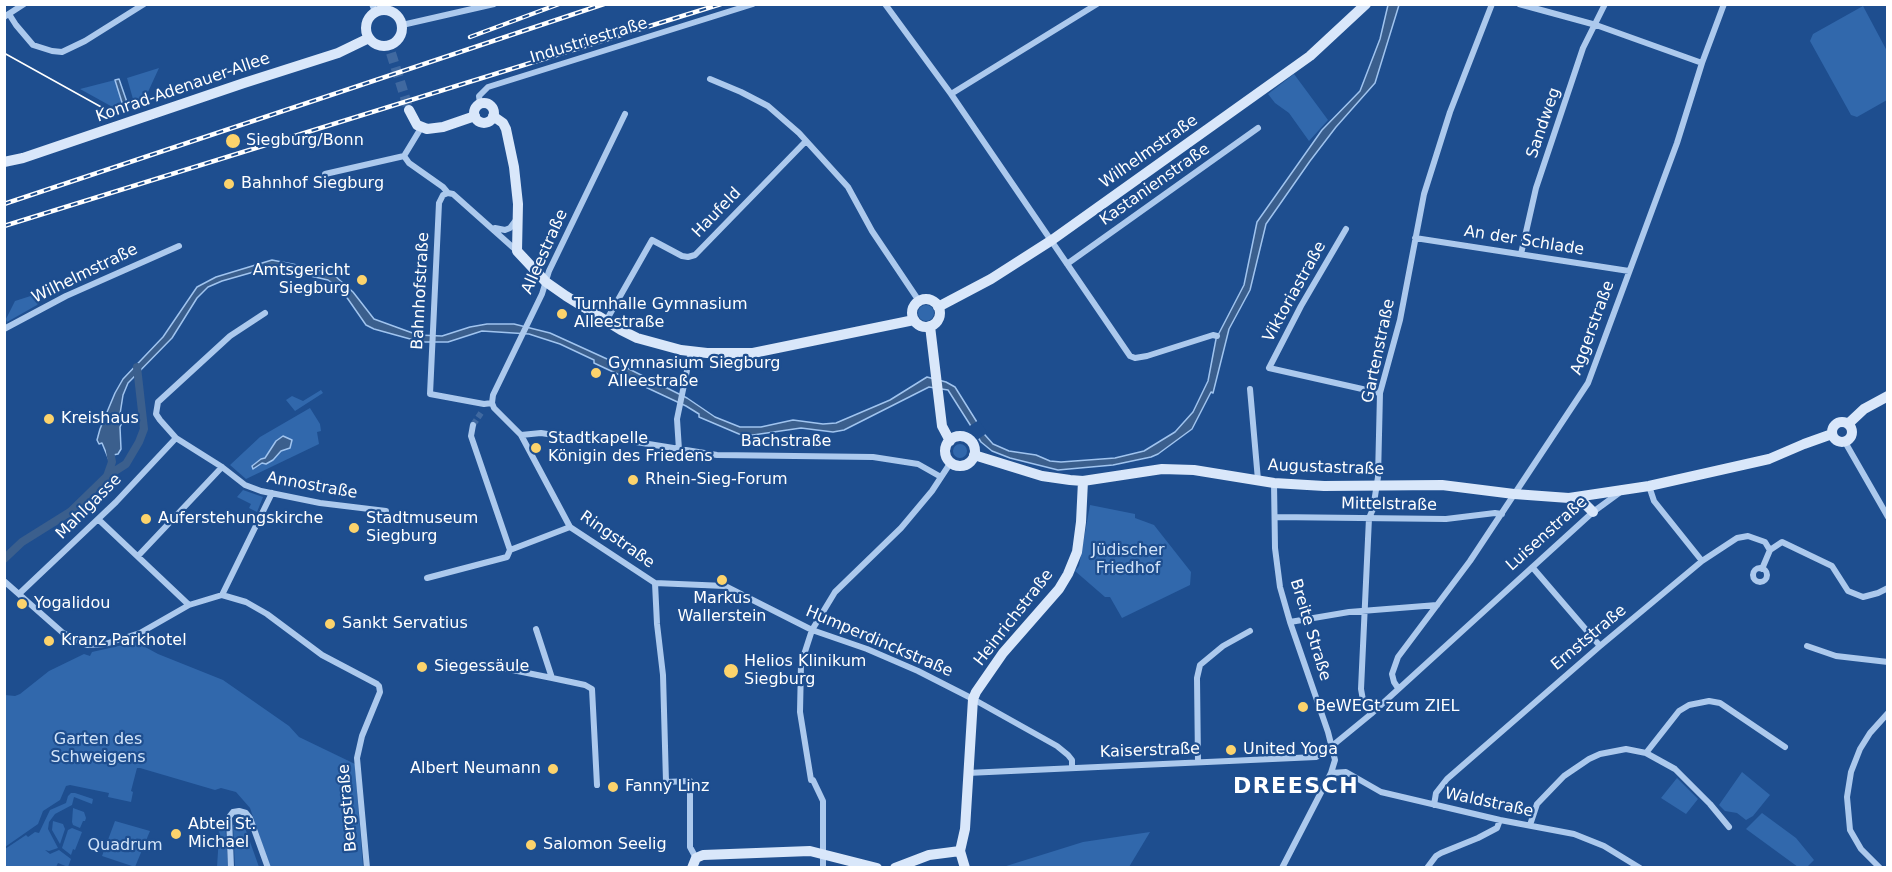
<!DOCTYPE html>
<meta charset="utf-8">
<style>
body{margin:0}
#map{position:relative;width:1892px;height:872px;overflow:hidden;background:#1e4e8f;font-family:"DejaVu Sans",sans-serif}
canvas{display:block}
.frame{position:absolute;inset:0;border:6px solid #fff;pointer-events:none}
</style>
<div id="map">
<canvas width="1892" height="872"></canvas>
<div class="frame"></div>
</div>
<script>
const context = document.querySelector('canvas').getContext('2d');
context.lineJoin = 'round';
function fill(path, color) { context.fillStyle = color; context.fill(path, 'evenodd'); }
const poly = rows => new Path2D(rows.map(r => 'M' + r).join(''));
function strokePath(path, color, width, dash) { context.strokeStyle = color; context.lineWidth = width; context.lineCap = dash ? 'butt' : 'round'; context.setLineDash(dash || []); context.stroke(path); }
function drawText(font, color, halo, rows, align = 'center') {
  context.font = font + ' "DejaVu Sans",sans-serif'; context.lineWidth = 4.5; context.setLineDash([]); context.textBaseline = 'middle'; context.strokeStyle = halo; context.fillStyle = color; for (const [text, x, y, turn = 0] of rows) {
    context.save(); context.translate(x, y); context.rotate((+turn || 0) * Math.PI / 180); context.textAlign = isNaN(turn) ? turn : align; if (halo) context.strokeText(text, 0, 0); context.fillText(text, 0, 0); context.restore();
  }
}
const green = poly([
 [1863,6,1887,51,1887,100,1857,117,1851,115,1810,41,1813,34],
 [159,68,142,105,135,106,127,78],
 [1294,74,1328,120,1309,141,1289,113,1275,103,1268,94],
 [115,80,124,108,118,110,80,89],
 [43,292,42,299,37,305,7,322,6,319,15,301],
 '918 313a8 8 0 1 1 16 0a8 8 0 1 1-16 0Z',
 [321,390,323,393,295,411,286,400,292,396,303,401],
 [310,408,320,424,321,431,317,432,319,444,246,479,230,465,260,437],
 '953 451a7 7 0 1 1 14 0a7 7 0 1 1-14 0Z',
 [243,490,263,497,257,512,249,508,251,504,237,497],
 [1090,505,1135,514,1135,518,1154,525,1191,572,1190,585,1122,618,1110,597,1105,597,1075,571,1079,566],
 [136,642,158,654,223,680,289,726,299,737,355,764,363,867,270,867,250,808,236,792,221,788,215,790,140,768,137,768,131,791,133,792,131,802,108,797,109,793,70,785,66,786,60,800,43,811,38,824,5,847,5,695,15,696,20,694,49,671,84,654,90,656,92,652],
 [1742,772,1770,795,1753,816,1746,820,1737,813,1725,811,1719,805],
 [1677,778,1698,799,1686,814,1661,798],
 [71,793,75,793,93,799,92,804,74,797,72,805,55,814,49,822,48,829,58,848,49,851,45,850,50,854,59,850,71,859,68,867,58,863,56,867,5,867,5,849,26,835,28,837,35,832,39,833,50,810,66,803,68,796],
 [73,808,84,812,86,818,85,821,83,821,80,828,73,825,72,822],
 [1762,813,1796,838,1814,860,1807,867,1798,867,1746,829],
 [53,821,63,824,65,829,60,844,52,830],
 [115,821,150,831,135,867,102,856],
 [220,821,225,822,228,867,217,867],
 [233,825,244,825,259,867,235,867],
 [72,828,82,832,75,850,73,849,71,855,62,848,68,830],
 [1150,832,1129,867,1003,867,1083,842]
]);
const water = poly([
 [1388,5,1399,5,1375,83,1336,127,1310,161,1266,224,1250,290,1229,329,1213,393,1211,392,1192,429,1158,454,1151,457,1113,465,1058,470,1010,458,992,451,981,442,948,390,929,387,844,430,833,432,801,428,753,435,739,434,699,417,699,414,686,406,594,363,594,360,560,344,529,334,482,331,448,342,421,342,374,329,366,325,341,289,328,280,271,267,222,281,208,287,197,298,172,338,128,383,123,395,120,414,123,420,120,427,121,449,118,454,113,455,114,460,109,460,102,443,99,444,97,440,100,429,115,393,123,379,163,337,197,287,216,277,272,260,312,268,334,275,353,292,374,319,418,335,442,336,470,327,487,324,514,324,550,333,629,369,687,398,715,417,740,427,761,427,793,420,823,424,836,423,890,400,927,377,946,382,955,387,985,435,993,444,1009,451,1036,455,1050,461,1061,462,1115,458,1144,451,1175,432,1193,412,1208,381,1216,339,1244,285,1257,222,1322,130,1360,91,1380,39,1388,5],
 [119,79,129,108,124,109,115,80,119,79],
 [283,436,292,440,290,448,281,451,273,460,266,464,262,463,253,469,252,466,261,459,265,458,276,441,283,436]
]);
const pier = poly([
 [280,261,297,265,299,275,282,270],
 [979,420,987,433,977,440,968,427]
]);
const canal = poly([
 [107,476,126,464,139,442,144,429,137,367],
 [4,559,22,542,70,512,107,476,112,462,110,451]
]);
const streetTunnel = poly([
 [473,425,481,413]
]);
const secondaryTunnel = poly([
 [391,53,409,110]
]);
const street = poly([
 [372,4,375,11],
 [885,4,951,94,1130,356,1135,358,1147,356,1213,335,1217,336],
 [1519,4,1596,25,1702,63],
 [9,14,16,25,33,45,52,51,62,52,85,41,144,4],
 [4,17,24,4],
 [402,25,494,4],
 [710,79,741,92,768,106,799,133,848,187,872,231,919,301],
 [951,94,1097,4],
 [480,104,479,96,488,87,753,4],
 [404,156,409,163,443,187,448,193,453,194,517,251],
 [404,156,421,128],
 [325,174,404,156],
 [448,193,443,195,439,203,430,394,484,404,492,403],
 [495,228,505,230,510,228,516,220],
 [1346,229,1301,306,1269,368,1380,393],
 [1415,238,1629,271],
 [1521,254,1536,188,1583,48,1605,4],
 [1067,264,1258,128],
 [265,313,230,336,158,402,156,414,160,420,176,438,222,467,245,485,261,491,320,503,386,511],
 [606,321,652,240,682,256,688,257,695,255,806,141],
 [4,329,66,296,179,246],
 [1250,389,1258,480],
 [492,403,493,395,542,294,549,271,625,114],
 [492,403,494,408,521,435,570,527,655,583],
 [473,425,471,436,510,550],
 [521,435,541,433,573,438,605,437,717,455,873,457,918,464,941,477],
 [1845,442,1888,517],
 [679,450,677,419,691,351],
 [1274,483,1275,548,1280,587,1290,622,1328,732,1335,760,1331,773,1282,868],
 [1649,486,1654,501,1702,561],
 [1275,517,1446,519,1495,513,1502,514],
 [98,519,189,605],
 [510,550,570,527],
 [1770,550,1782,542,1832,566,1848,591,1863,597,1878,593,1888,588],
 [138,556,222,467],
 '1753 575a7 7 0 1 1 14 0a7 7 0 1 1-14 0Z',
 [1533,568,1600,646],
 [427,578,507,557,510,550],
 [4,581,63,633,87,645,105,644,140,633,189,605,222,595,246,602,267,614,322,655,377,684,379,686,380,692,362,736,357,758,367,868],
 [655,583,725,586,812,630,867,649,918,671,973,699,1057,746,1068,755,1072,760,1072,768],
 [655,583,657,624,663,675,666,782,690,781,690,847,696,858],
 [20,593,116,502,176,438],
 [222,595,272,493],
 [1290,622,1349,612,1437,605],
 [536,629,552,678],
 [1807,646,1836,656,1888,662],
 [483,664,552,678,585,685,592,689,597,785],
 [1398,688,1394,682,1392,674,1398,657,1470,561,1588,383,1677,143,1702,63,1724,4],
 [1371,714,1363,700,1361,689,1369,518,1373,509,1378,477,1380,393,1400,320,1424,194,1450,112,1492,4],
 [1646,753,1679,711,1689,705,1709,701,1720,703,1785,747],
 [1198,762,1197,678,1200,665,1223,646,1250,631],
 [967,773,1316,757,1321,755,1371,714,1593,512,1619,493],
 [1331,773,1346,772,1381,792,1500,820,1574,834,1604,846,1640,868],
 [811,780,800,712,801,664,812,630,835,592,901,528,932,491,951,462],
 [813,780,823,801,823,868],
 [1434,805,1436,793,1447,779,1600,646,1702,561,1737,538,1748,536,1765,542,1768,547,1770,550,1762,569],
 [1530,825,1537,804,1564,776,1589,759,1600,754,1626,749,1646,753,1675,769,1710,804,1729,827],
 [231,868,229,817,233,812,239,811,246,813,250,818,268,868],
 [1427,868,1436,856,1441,853,1478,838,1497,828,1500,820],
 [1880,868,1861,849,1850,830,1847,797,1851,772,1860,749,1870,733,1888,713]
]);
const secondary = poly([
 '366 28a18 18 0 1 1 36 0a18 18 0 1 1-36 0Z',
 '474 113a10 10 0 1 1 20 0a10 10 0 1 1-20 0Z',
 [409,110,417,125,427,129,443,127,475,116],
 [493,116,503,123,506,129,514,167,518,204,517,251,546,282,566,296,621,330,637,338,681,350,707,353,753,353,914,320],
 [4,162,23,158,244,83,338,53,369,38],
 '912 313a14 14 0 1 1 28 0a14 14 0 1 1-28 0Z',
 [938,307,991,279,1052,240,1310,56,1366,4],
 [930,326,942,426,950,441],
 '1832 432a10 10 0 1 1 20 0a10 10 0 1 1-20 0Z',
 [1848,424,1864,409,1888,396],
 '945 451a15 15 0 1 1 30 0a15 15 0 1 1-30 0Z',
 [974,455,1042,476,1070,480,1083,481,1162,469,1194,470,1274,483,1324,486,1442,485,1514,494,1569,498,1649,486,1769,459,1804,444,1832,434],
 [1572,499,1585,504,1593,512],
 [692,868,696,858,703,855,810,851,877,868],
 [895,868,929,855,960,851],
 [965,868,960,851,965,829,973,699,976,692,1003,653,1059,589,1068,574,1077,552,1081,522,1083,481]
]);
const tram = poly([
 [4,53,112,113]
]);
const rail = poly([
 [470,37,559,4],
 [4,204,604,4],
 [4,226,721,4]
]);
const markers = [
 [233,141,8,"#fcd36c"],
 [229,184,6,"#fcd36c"],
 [362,280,6,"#fcd36c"],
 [562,314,6,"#fcd36c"],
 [596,373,6,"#fcd36c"],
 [49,419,6,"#fcd36c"],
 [536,448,6,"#fcd36c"],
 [633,480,6,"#fcd36c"],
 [146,519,6,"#fcd36c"],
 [354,528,6,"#fcd36c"],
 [722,580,6,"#fcd36c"],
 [22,604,6,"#fcd36c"],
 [330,624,6,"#fcd36c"],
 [49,641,6,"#fcd36c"],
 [422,667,6,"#fcd36c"],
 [731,671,8,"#fcd36c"],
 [1303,707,6,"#fcd36c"],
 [1231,750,6,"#fcd36c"],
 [553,769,6,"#fcd36c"],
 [613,787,6,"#fcd36c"],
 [176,834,6,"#fcd36c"],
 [531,845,6,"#fcd36c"]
];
const streetNames = [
 ["Industriestraße",589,41,-17],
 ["Konrad-Adenauer-Allee",183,88,-19],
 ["Sandweg",1544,123,-71],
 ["Wilhelmstraße",1149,152,-35],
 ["Kastanienstraße",1155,185,-35],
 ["Haufeld",717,213,-46],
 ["An der Schlade",1524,241,9],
 ["Alleestraße",545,252,-66],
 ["Wilhelmstraße",85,274,-26],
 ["Bahnhofstraße",421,291,-87],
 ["Viktoriastraße",1295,292,-61],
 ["Aggerstraße",1593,328,-70],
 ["Gartenstraße",1379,351,-78],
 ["Bachstraße",786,442],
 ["Augustastraße",1326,468,2],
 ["Annostraße",312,486,10],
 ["Mittelstraße",1389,505,1],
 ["Mahlgasse",89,507,-45],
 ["Luisenstraße",1547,534,-42],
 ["Ringstraße",617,540,35],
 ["Heinrichstraße",1014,618,-52],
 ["Breite Straße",1310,630,73],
 ["Ernststraße",1589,638,-40],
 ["Humperdinckstraße",879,642,23],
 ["Kaiserstraße",1150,751,-2],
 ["Waldstraße",1489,803,12],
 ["Bergstraße",348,808,-95]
];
const poiNames = [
 ["Siegburg/Bonn",246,141],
 ["Bahnhof Siegburg",241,184],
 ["Amtsgericht",350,271,"right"],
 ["Siegburg",350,289,"right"],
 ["Turnhalle Gymnasium",574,305],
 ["Alleestraße",574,323],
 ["Gymnasium Siegburg",608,364],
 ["Alleestraße",608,382],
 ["Kreishaus",61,419],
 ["Stadtkapelle",548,439],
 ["Königin des Friedens",548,457],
 ["Rhein-Sieg-Forum",645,480],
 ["Auferstehungskirche",158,519],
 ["Stadtmuseum",366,519],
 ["Siegburg",366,537],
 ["Markus",722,599,"center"],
 ["Wallerstein",722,617,"center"],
 ["Yogalidou",34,604],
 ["Sankt Servatius",342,624],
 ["Kranz Parkhotel",61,641],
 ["Helios Klinikum",744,662],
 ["Siegburg",744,680],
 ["Siegessäule",434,667],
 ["BeWEGt zum ZIEL",1315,707],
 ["United Yoga",1243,750],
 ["Albert Neumann",541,769,"right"],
 ["Fanny Linz",625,787],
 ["Abtei St.",188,825],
 ["Michael",188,843],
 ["Salomon Seelig",543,845]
];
const parkNames = [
 ["Jüdischer",1128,551],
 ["Friedhof",1128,569],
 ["Garten des",98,740],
 ["Schweigens",98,758],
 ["Quadrum",125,846]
];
const districtNames = [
 ["DREESCH",1296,787]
];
fill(green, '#3168ac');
fill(water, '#3b5f8d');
strokePath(water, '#a0c4ef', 1.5);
fill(pier, '#1e4e8f');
strokePath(canal, '#3b5f8d', 8);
strokePath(streetTunnel, '#4069a0', 6, [6, 3]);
strokePath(secondaryTunnel, '#4069a0', 10, [10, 5]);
strokePath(street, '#acc9ed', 6);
strokePath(secondary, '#d9e7fa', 10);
strokePath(tram, '#fff', 1.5);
strokePath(rail, '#fff', 4.5);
strokePath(rail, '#1e4e8f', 2, [7]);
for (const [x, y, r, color] of markers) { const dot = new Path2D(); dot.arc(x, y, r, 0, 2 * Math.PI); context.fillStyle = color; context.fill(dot); strokePath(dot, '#1e4e8f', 2); }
drawText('16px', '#fff', '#1e4e8f', streetNames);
drawText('16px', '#fff', '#1e4e8f', poiNames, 'left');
drawText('16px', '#d2e4f9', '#1e4e8f', parkNames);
context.letterSpacing = '1.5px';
drawText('bold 22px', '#fff', '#1e4e8f', districtNames);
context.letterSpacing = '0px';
</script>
